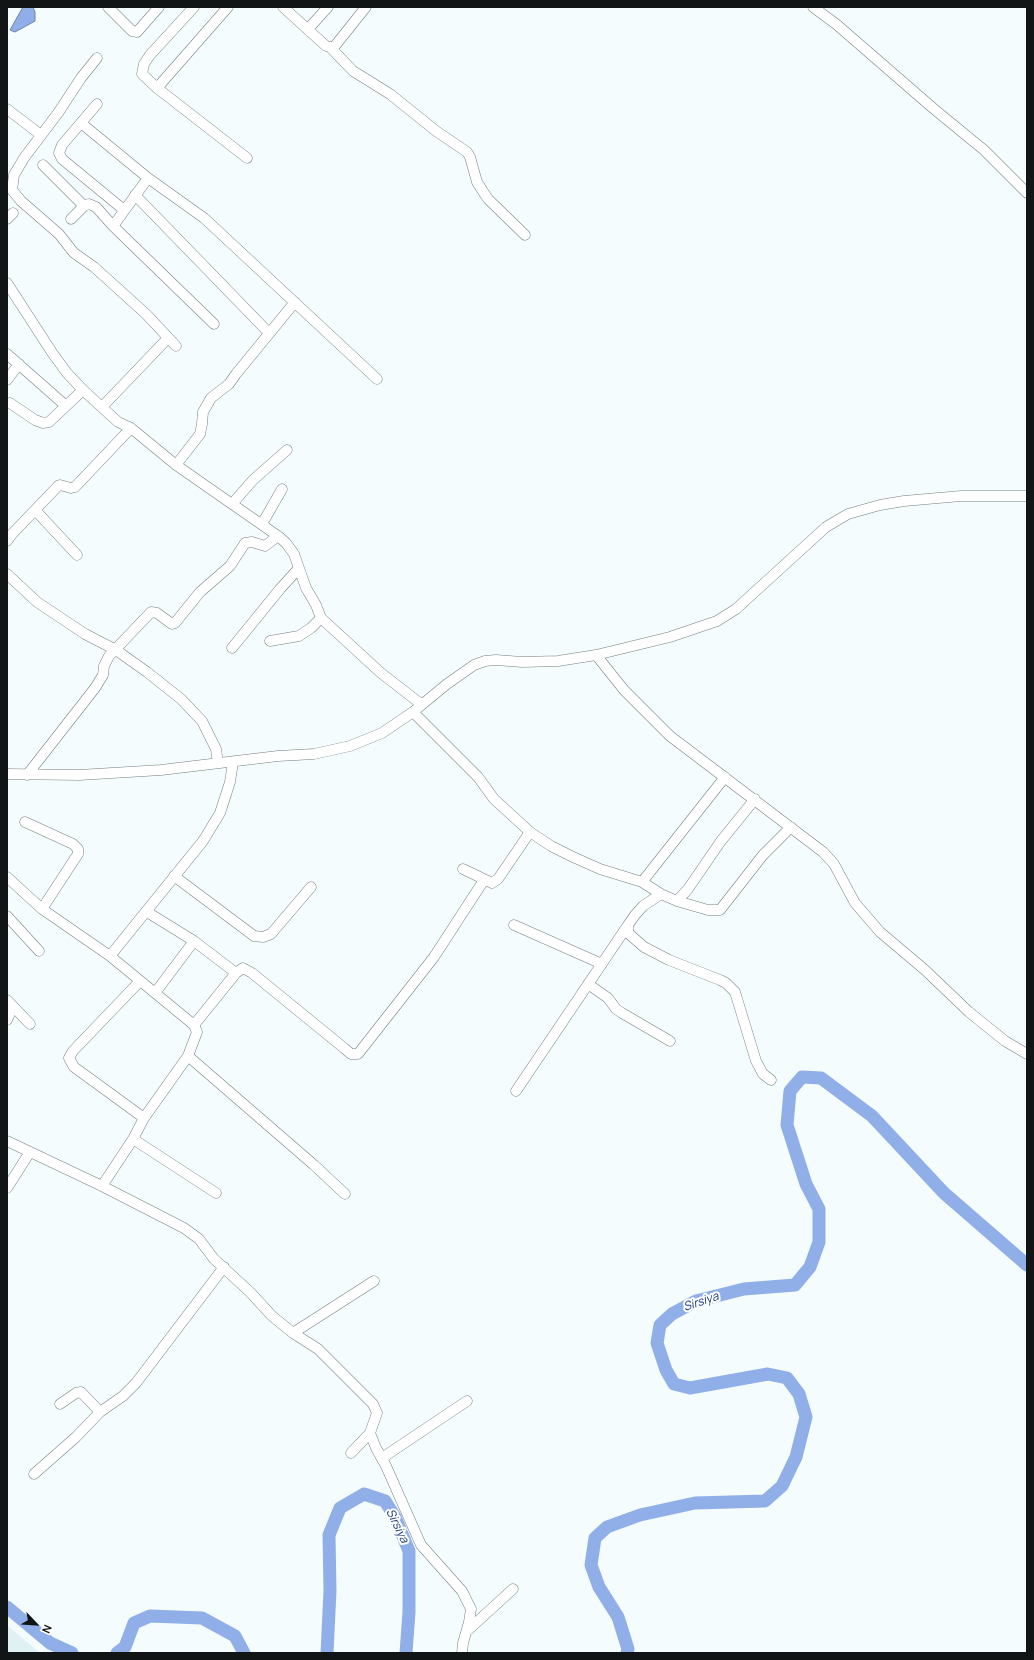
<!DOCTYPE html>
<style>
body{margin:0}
#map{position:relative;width:1034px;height:1660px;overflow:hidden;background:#f4fcfe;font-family:Manrope,sans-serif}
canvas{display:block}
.frame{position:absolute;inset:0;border:8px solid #121515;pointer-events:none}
.north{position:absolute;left:16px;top:1604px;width:40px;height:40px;-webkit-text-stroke:3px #fff;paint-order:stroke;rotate:115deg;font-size:11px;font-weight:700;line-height:16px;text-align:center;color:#121515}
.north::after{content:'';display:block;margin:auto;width:14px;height:18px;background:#121515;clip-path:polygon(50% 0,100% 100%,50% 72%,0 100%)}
</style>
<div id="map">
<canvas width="1034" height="1660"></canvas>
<div class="frame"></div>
<div class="north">N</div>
</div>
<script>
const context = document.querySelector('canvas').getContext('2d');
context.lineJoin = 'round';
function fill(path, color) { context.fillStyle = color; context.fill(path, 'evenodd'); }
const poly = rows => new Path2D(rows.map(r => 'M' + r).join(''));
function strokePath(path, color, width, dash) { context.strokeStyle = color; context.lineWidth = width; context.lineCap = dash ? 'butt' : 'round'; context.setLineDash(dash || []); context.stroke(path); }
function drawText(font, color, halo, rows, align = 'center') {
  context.font = font + ' Manrope,sans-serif'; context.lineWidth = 4; context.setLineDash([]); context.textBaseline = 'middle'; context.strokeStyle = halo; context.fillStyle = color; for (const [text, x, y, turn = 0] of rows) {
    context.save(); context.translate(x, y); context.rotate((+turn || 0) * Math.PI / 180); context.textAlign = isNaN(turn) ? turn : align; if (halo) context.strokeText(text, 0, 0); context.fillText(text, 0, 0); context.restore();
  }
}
const built = poly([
 [7,1625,40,1653,7,1653]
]);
const water = poly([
 [23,7,33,7,35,12,35,21,15,32,10,30,23,7]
]);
const river = poly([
 [7,1607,50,1643,72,1653],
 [117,1653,125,1647,134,1623,150,1616,202,1618,235,1636,244,1653],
 [327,1653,330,1591,329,1535,340,1508,364,1494,385,1501,395,1517,409,1551,409,1612,406,1653],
 [627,1653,628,1649,618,1617,599,1587,591,1565,595,1538,607,1527,640,1515,695,1503,765,1501,782,1486,796,1457,806,1417,799,1394,787,1378,768,1374,690,1388,674,1384,666,1370,657,1343,660,1325,672,1314,696,1301,744,1289,795,1285,810,1267,819,1242,819,1209,806,1184,787,1125,790,1091,802,1077,821,1078,872,1116,944,1193,1027,1265]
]);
const minor = poly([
 [108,7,132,31,137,32,159,7],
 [194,7,150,55,144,64,142,74,157,88,247,158],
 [283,7,326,46,330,47,334,47,366,7],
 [813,7,836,24,934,109,984,150,1027,193],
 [308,29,328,7],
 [330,47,353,71,390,94,436,131,467,152,470,157,477,182,482,190,488,199,525,235],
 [97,58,81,78,58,113,24,158,14,175,12,190,21,201,59,234,74,253,94,267,146,314,176,346],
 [157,88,228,7],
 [97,104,62,145,59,153,62,159,124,210],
 [7,109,41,135],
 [81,123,148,178,204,218,377,379],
 [43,165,84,206],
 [135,195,269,333],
 [7,219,13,213],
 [71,219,84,206,89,204,96,207,113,226,214,324],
 [113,226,148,178],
 [7,283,53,354,67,373,83,390,118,422,131,428,176,465,278,536,286,543,294,554,306,588,316,605,321,618,381,673,421,704],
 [7,354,66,406],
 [7,380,19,364],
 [10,403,35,420,43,423,49,422,83,390],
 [102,407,168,338],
 [176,465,200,434,202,424,203,412,211,398,229,384,236,374,295,302],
 [232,504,253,480,287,450],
 [35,510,77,555],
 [262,524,282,489],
 [7,541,12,534,58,486,60,485,71,488,75,487,131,428],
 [7,574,37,602,85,634,116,650,147,672,181,699,202,721,216,749,218,763],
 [270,641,299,636,311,628,321,618],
 [232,648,280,589,299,568],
 [596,655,624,690,670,736,823,852,834,864,855,903,880,932,925,970,969,1012,1005,1041,1027,1054],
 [413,712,478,777,494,799,530,832,551,846,573,857,600,869,642,882,661,894,677,901,688,889,721,841,755,799],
 [7,774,79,775,161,770,278,756,314,754,350,746,382,733,413,712,447,684,474,665,485,661,496,660,522,662,558,661,596,655,670,637,717,621,736,609,826,527,848,514,880,505,904,501,961,496,1027,496],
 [27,775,95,688,103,675,104,666,109,656,151,612,157,613,172,624,175,623,200,592,230,566,245,543,252,542,265,546,278,536],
 [25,822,73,844,78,849,78,854,74,860,42,909],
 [463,869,492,883,498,879,530,832],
 [174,876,254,936,263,937,271,934,311,887],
 [7,877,42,909,110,956,194,1025,197,1032,188,1056,144,1118,133,1139,102,1186,184,1228,199,1239,214,1259,250,1292,272,1316,293,1333,318,1349,373,1404,377,1413,370,1433,351,1453],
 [642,882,725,777],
 [661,894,643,906,635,915,628,925,628,933,644,947,669,960,720,980,726,983,735,992,756,1061,763,1074,771,1080],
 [677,901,708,910,720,910,763,855,791,827],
 [147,912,194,941,236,973],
 [7,916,39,951],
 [514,925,602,964],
 [110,956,203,841,220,813,230,782,233,762],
 [140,981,73,1051,69,1058,74,1067,144,1118],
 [588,984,608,998,616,1009,622,1013,670,1041],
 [155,993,194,941],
 [7,1000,30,1024],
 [7,1020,13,1006],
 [194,1025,236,973,243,968,252,973,344,1048,351,1054,358,1054,434,957,484,880],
 [188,1056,314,1165,345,1194],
 [516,1091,628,925],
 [133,1139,216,1193],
 [7,1141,102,1186],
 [7,1188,30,1152],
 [293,1333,374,1281],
 [60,1404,76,1393,81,1392,100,1412],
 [370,1433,376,1448,386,1466,421,1545,462,1591,471,1609,469,1622,463,1643,462,1653],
 [382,1458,467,1401],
 [34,1474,76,1437,100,1412,123,1396,136,1383,224,1267],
 [467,1631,513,1589]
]);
const waterNames = [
 ["Sirsiya",701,1302,-19],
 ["Sirsiya",397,1526,64]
];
fill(built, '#e0f1f4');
fill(water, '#90afe9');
strokePath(water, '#6a81a9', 1);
strokePath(river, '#90afe9', 13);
strokePath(minor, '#767e7f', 11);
strokePath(minor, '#fff', 10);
drawText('italic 12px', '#17387b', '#fff', waterNames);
</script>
